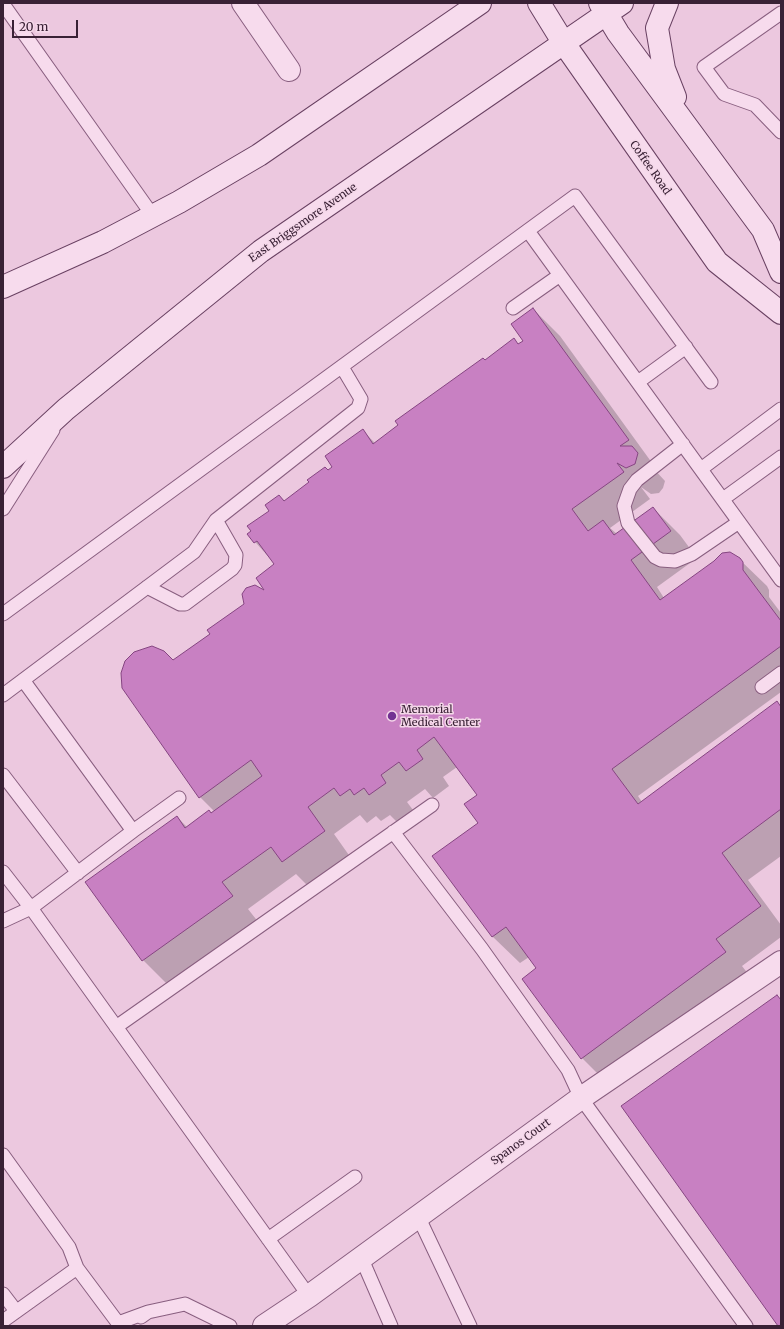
<!DOCTYPE html>
<style>
body{margin:0}
#map{position:relative;width:784px;height:1329px;overflow:hidden;background:#ecc8df;font-family:Merriweather,serif}
canvas{display:block}
.frame{position:absolute;inset:0;border:4px solid #392135;pointer-events:none}
.scale{position:absolute;left:12px;top:20px;width:66px;height:18px;box-sizing:border-box;border:2px solid #392135;border-top:0;padding-left:5px;font-size:12px;line-height:14px;white-space:nowrap;color:#392135;-webkit-text-stroke:3px #f4d7e9;paint-order:stroke}
</style>
<div id="map">
<canvas width="784" height="1329"></canvas>
<div class="frame"></div>
<div class="scale">20 m</div>
</div>
<script>
const context = document.querySelector('canvas').getContext('2d');
context.lineJoin = 'round';
function fill(path, color) { context.fillStyle = color; context.fill(path, 'evenodd'); }
const poly = rows => new Path2D(rows.map(r => 'M' + r).join(''));
function strokePath(path, color, width, dash) { context.strokeStyle = color; context.lineWidth = width; context.lineCap = dash ? 'butt' : 'round'; context.setLineDash(dash || []); context.stroke(path); }
function drawText(font, color, halo, rows, align = 'center') {
  context.font = font + ' Merriweather,serif'; context.lineWidth = 3; context.setLineDash([]); context.textBaseline = 'middle'; context.strokeStyle = halo; context.fillStyle = color; for (const [text, x, y, turn = 0] of rows) {
    context.save(); context.translate(x, y); context.rotate((+turn || 0) * Math.PI / 180); context.textAlign = isNaN(turn) ? turn : align; if (halo) context.strokeText(text, 0, 0); context.fillText(text, 0, 0); context.restore();
  }
}
const shadow = poly([
 [533,309,560,336,655,467,653,468,665,481,663,488,659,493,651,494,641,487,650,499,610,528,617,534,653,508,680,535,697,558,657,587,664,598,739,559,767,586,769,590,769,597,781,613,781,692,638,796,642,802,777,703,781,707,781,856,748,880,781,925,781,937,742,966,752,979,609,1085,582,1058,538,968,529,957,520,963,493,937,433,857,479,823,478,795,457,767,443,777,449,786,433,798,425,789,407,802,413,810,397,822,390,815,381,821,376,816,367,823,360,815,334,834,351,858,310,888,296,874,248,909,259,923,170,987,143,960,177,817,187,827,214,811,200,797,122,673,129,657,141,650,152,648,173,661,267,592,275,564,248,534,270,511,279,496,285,501,334,467,362,430,375,443,514,340,519,345,524,341]
]);
const building = poly([
 [533,308,629,440,620,446,632,446,638,453,635,464,626,468,617,463,624,472,572,509,588,531,603,520,614,535,653,507,671,531,631,560,660,600,714,561,722,553,730,552,740,558,743,562,743,570,781,621,781,646,612,769,638,804,777,701,781,707,781,809,722,853,761,906,716,939,726,952,581,1059,522,979,536,968,506,927,492,937,432,856,478,823,464,804,477,795,434,737,417,750,423,759,406,771,399,762,381,775,386,783,369,795,364,788,354,795,350,789,340,796,334,788,308,807,325,831,282,862,271,847,222,882,233,896,142,961,85,882,177,816,185,828,209,810,211,813,262,776,251,760,199,798,122,688,121,673,125,661,134,652,152,646,164,651,173,660,210,634,207,630,244,604,242,594,246,588,255,585,264,590,256,578,274,564,257,541,254,543,247,534,251,531,247,526,269,511,265,505,279,495,284,501,309,482,307,480,325,467,328,470,332,467,325,456,363,429,373,444,398,425,395,421,483,358,485,360,514,338,518,344,523,341,511,324,533,308],
 [777,995,781,1000,781,1326,778,1326,621,1106,777,995]
]);
const lane = poly([
 [3,4,153,216],
 [781,13,704,67,724,94,755,105,781,132],
 [528,231,781,580],
 [513,308,560,275],
 [638,382,686,347],
 [683,444,637,480,630,489,624,506,628,523,655,557,661,560,675,561,692,554,739,522],
 [701,469,781,409],
 [723,499,781,457],
 [3,509,53,430],
 [147,587,180,604,185,604,232,569,235,565,236,555,216,520],
 [3,614,575,196,711,382],
 [23,680,133,831],
 [762,687,781,673],
 [3,695,194,552,216,520,358,408,361,399,342,367],
 [3,775,78,873],
 [393,832,482,949,568,1070,581,1098,746,1326],
 [3,872,31,908,309,1296],
 [3,921,31,908,133,831,179,798],
 [116,1027,432,805],
 [3,1155,69,1247,77,1268,118,1323,148,1312],
 [418,1216,470,1326],
 [268,1239,355,1177],
 [361,1257,391,1326],
 [3,1294,16,1311],
 [141,1317,148,1312,185,1304,230,1326],
 [3,1321,77,1268]
]);
const street = poly([
 [243,3,289,70],
 [264,1326,309,1296,581,1098,781,962]
]);
const secondary = poly([
 [539,3,563,42,717,262,781,313],
 [600,3,618,33,763,230,781,272],
 [667,3,657,28,664,69,675,97],
 [3,287,103,242,179,202,259,155,480,3],
 [3,467,66,409,261,251,622,3]
]);
const markers = [
 [392,716,5,"#733193"]
];
const streetNames = [
 ["Coffee Road",650,168,55],
 ["East Briggsmore Avenue",303,223,-35],
 ["Spanos Court",521,1142,-36]
];
const poiNames = [
 ["Memorial",401,710],
 ["Medical Center",401,723]
];
fill(shadow, '#0003');
fill(building, '#c880c2');
strokePath(building, '#854581', 1);
strokePath(lane, '#885e7f', 15);
strokePath(street, '#885e7f', 24);
strokePath(secondary, '#694162', 24);
strokePath(lane, '#f7dbed', 13);
strokePath(street, '#f7dbed', 22);
strokePath(secondary, '#f7dbed', 22);
for (const [x, y, r, color] of markers) { const dot = new Path2D(); dot.arc(x, y, r, 0, 2 * Math.PI); context.fillStyle = color; context.fill(dot); strokePath(dot, '#f4d7e9', 1.5); }
drawText('11px', '#392135', '#f4d7e9', streetNames);
drawText('11px', '#392135', '#f4d7e9', poiNames, 'left');
</script>
